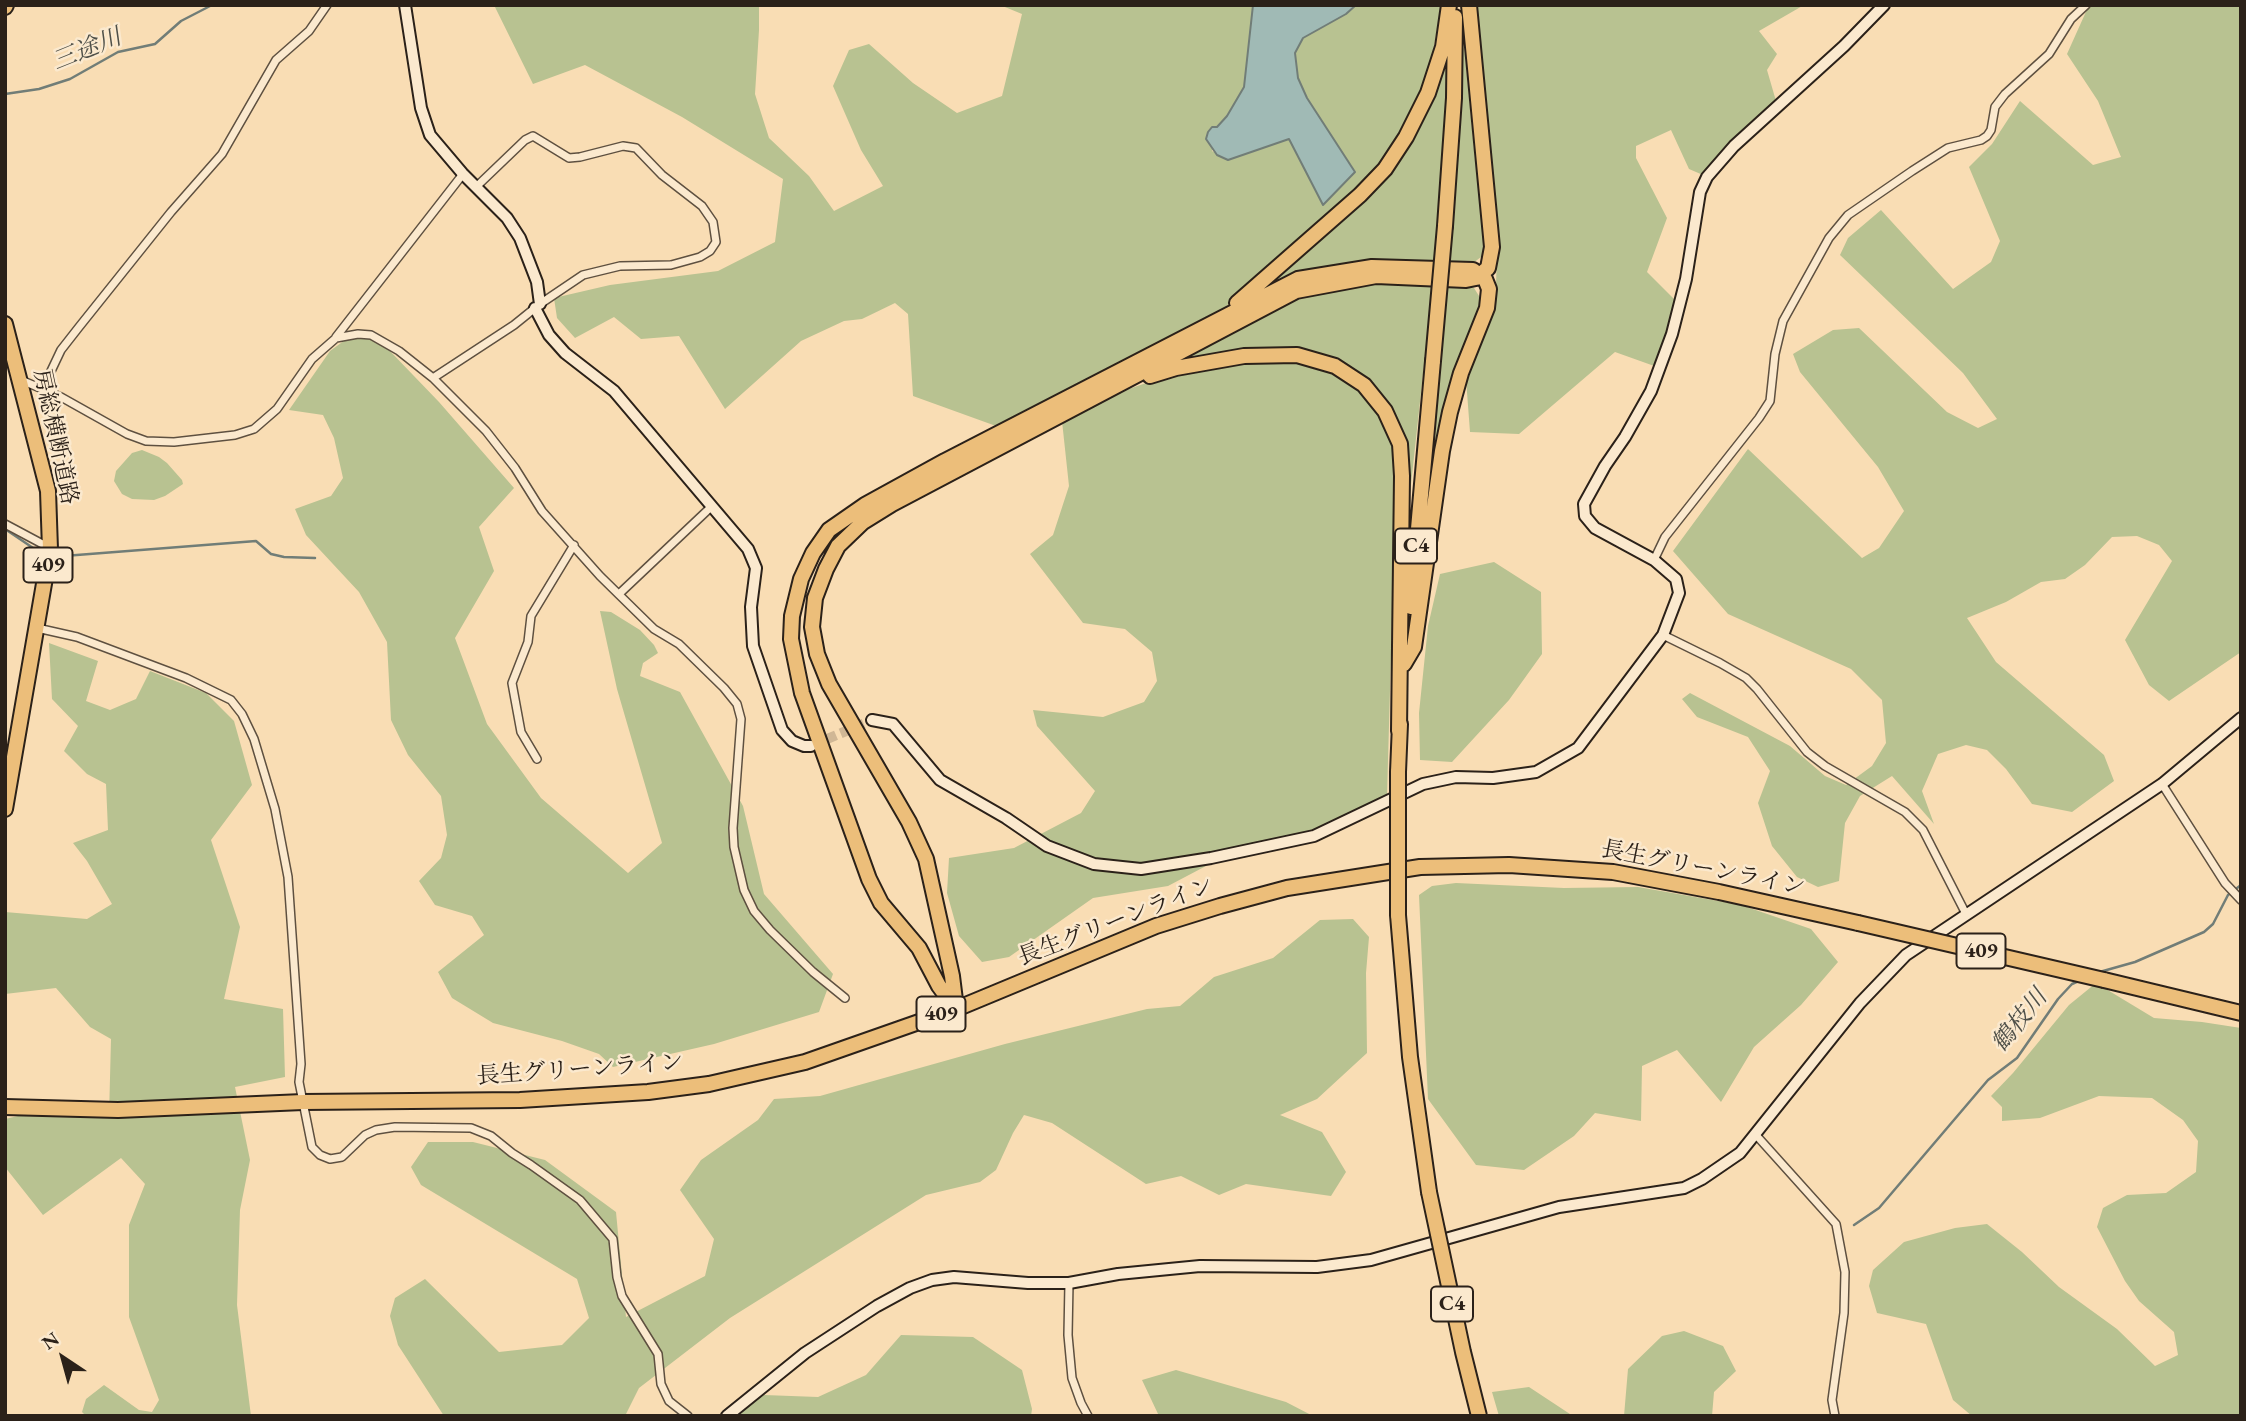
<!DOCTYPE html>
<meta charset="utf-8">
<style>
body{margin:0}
#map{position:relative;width:2246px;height:1421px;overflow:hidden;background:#f9ddb4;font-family:"EB Garamond",serif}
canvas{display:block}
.frame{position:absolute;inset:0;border:7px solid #2b2119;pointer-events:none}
.north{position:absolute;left:28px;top:1323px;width:70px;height:70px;-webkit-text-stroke:5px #fbe9ce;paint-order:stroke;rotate:324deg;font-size:19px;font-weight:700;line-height:28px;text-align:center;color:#2b2119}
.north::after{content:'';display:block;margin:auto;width:24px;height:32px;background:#2b2119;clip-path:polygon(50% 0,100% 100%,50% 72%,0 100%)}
</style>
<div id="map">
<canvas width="2246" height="1421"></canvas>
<div class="frame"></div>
<div class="north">N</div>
</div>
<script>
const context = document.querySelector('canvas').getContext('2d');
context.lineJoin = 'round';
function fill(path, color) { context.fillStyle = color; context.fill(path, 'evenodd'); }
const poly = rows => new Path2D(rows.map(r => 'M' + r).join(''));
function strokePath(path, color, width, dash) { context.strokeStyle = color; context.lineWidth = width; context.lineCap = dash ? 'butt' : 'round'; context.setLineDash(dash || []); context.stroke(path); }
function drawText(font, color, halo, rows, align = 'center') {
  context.font = font + ' "EB Garamond","Noto Serif JP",serif'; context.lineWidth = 5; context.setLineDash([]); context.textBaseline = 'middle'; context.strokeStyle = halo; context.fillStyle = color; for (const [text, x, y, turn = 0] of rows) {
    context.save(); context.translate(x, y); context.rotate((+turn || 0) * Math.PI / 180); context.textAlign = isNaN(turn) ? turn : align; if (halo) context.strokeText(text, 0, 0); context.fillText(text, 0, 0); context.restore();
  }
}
const green = poly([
 [494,5,759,5,759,30,755,94,769,138,809,176,834,211,883,186,861,150,833,86,849,50,869,44,913,83,957,113,1002,96,1022,14,1000,5,1253,5,1244,87,1227,116,1217,127,1212,151,1228,160,1289,139,1323,205,1355,172,1307,98,1298,78,1295,52,1303,38,1356,5,1441,5,1432,58,1420,98,1401,136,1367,179,1222,310,1192,328,1022,418,996,426,913,396,908,314,895,303,862,319,844,321,801,341,725,409,679,336,641,339,614,317,575,338,557,318,554,298,610,285,718,271,775,242,783,179,682,117,585,65,533,84],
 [1473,5,1804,5,1759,31,1777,54,1767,70,1776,101,1703,175,1689,169,1671,130,1636,146,1636,158,1667,218,1647,272,1676,301,1670,331,1657,367,1615,352,1519,434,1470,432,1466,379,1490,318,1496,286,1497,251],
 [2089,5,2241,5,2241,652,2169,701,2149,685,2125,640,2172,561,2159,545,2137,536,2112,537,2085,565,2065,579,2041,582,2006,602,1967,618,1996,662,2104,755,2114,781,2072,812,2032,804,2006,769,1987,750,1966,745,1938,754,1922,791,1934,824,1892,776,1860,796,1845,823,1839,881,1818,887,1797,877,1772,846,1758,803,1770,771,1748,737,1697,717,1682,699,1690,693,1790,746,1825,776,1846,785,1872,766,1886,743,1882,700,1851,669,1728,614,1673,551,1748,449,1862,558,1879,548,1904,511,1878,467,1800,372,1793,354,1833,330,1859,328,1947,412,1978,428,1997,419,1963,373,1840,255,1848,238,1881,210,1953,289,1991,262,2000,241,1969,167,1992,144,2020,101,2093,165,2121,157,2098,101,2067,54],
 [1464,44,1475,160,1486,230,1485,254,1473,263,1450,263,1460,133,1461,60],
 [1448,46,1444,157,1435,262,1397,260,1346,263,1319,270,1263,291,1375,187],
 [1375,281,1433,282,1408,512,1401,433,1331,359,1170,364,1292,300,1314,292],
 [1448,283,1465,284,1474,288,1479,296,1481,306,1420,571],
 [356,332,388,349,439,402,514,488,479,527,494,571,455,638,487,724,541,798,628,873,662,843,617,689,600,611,611,612,640,630,654,645,658,653,643,663,640,676,680,692,743,806,764,894,833,974,819,1012,714,1044,613,1067,599,1054,562,1041,493,1023,452,998,438,972,484,935,472,916,435,905,419,881,441,858,447,835,441,796,408,755,391,720,387,642,359,592,306,535,295,509,331,496,343,478,334,438,323,415,289,410,330,351],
 [1287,360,1316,365,1335,372,1354,384,1376,406,1392,443,1396,477,1387,796,1319,830,1242,847,1168,886,1093,898,1009,957,982,962,959,936,947,893,949,858,1014,848,1081,813,1095,791,1037,726,1033,710,1103,717,1144,702,1157,681,1152,652,1125,629,1083,623,1030,554,1053,535,1069,486,1062,421,1111,395,1155,380,1208,367],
 [142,450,159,457,167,463,182,480,183,484,165,496,154,500,132,499,122,494,114,481,116,471,132,453],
 [1494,562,1541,592,1542,654,1509,700,1452,762,1420,760,1419,713,1428,626,1440,574],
 [49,643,98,661,86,701,110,710,136,699,150,671,206,693,234,721,252,785,211,840,240,927,224,999,283,1009,285,1077,235,1087,250,1160,240,1210,237,1305,251,1416,86,1416,82,1412,86,1399,104,1385,139,1410,152,1412,159,1400,129,1317,129,1225,145,1184,121,1158,43,1215,5,1167,5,1119,18,1116,109,1117,111,1039,90,1027,56,988,5,994,5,912,87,919,112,904,87,861,73,843,108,830,106,784,87,774,64,751,78,726,52,699],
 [1456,883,1564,888,1638,887,1741,905,1811,929,1838,962,1801,1005,1754,1047,1721,1102,1677,1050,1642,1066,1641,1121,1595,1113,1574,1136,1524,1170,1476,1165,1428,1099,1419,895,1432,886],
 [1353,919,1369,937,1366,973,1367,1053,1317,1099,1280,1115,1322,1132,1346,1172,1331,1196,1246,1184,1219,1195,1181,1176,1146,1184,1052,1123,1024,1115,1013,1133,996,1170,980,1182,926,1195,730,1318,639,1388,625,1416,444,1416,398,1345,390,1316,395,1298,425,1279,499,1352,562,1345,589,1318,577,1279,421,1185,411,1167,428,1142,473,1142,545,1160,616,1212,626,1317,705,1276,714,1239,680,1190,701,1160,758,1120,774,1099,820,1096,1005,1044,1147,1009,1180,1006,1214,977,1273,958,1320,920],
 [2096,983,2154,1018,2202,1022,2241,1028,2241,1416,1972,1416,1953,1400,1926,1324,1877,1313,1869,1286,1873,1270,1904,1242,1955,1228,1987,1224,2022,1252,2059,1287,2117,1329,2155,1366,2178,1355,2174,1332,2139,1301,2125,1281,2097,1227,2103,1208,2127,1195,2166,1193,2196,1172,2198,1141,2183,1120,2152,1098,2099,1096,2040,1118,2002,1121,2002,1107,1991,1096,2013,1073,2069,1005],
 [1684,1331,1723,1346,1736,1371,1714,1392,1712,1416,1624,1416,1628,1369,1662,1336],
 [901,1335,973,1337,1022,1370,1032,1409,1031,1416,719,1416,731,1404,764,1395,818,1397,866,1375],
 [1176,1370,1286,1402,1313,1416,1159,1416,1142,1380],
 [1529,1387,1573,1416,1499,1416,1492,1392]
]);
const water = poly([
 [1253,5,1356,5,1346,14,1303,38,1295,53,1298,78,1307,98,1355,172,1323,205,1289,139,1228,160,1217,155,1206,139,1208,132,1212,127,1217,127,1227,116,1244,87,1253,5]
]);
const stream = poly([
 [5,94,39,89,70,79,118,52,155,44,181,21,212,5],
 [5,529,39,552],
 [64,556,256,541,271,554,284,557,315,558],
 [2096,973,2135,962,2204,932,2213,924,2228,895,2241,885],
 [1854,1225,1879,1208,1988,1080,2017,1058,2058,999,2072,984,2081,980]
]);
const secondaryTunnel = poly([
 [813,745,872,720]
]);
const street = poly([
 [336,337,463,174],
 [433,378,514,325,540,304,583,275,620,266,671,265,700,257,710,251,716,242,713,222,702,206,662,175,636,148,623,146,580,157,569,158,533,136,525,140,476,187],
 [21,380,61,397,127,434,146,441,174,442,235,435,254,429,277,409,312,359,336,338,358,334,371,335,399,351,433,378,486,431,515,468,542,511,600,576,654,629,679,644,724,688,737,704,741,719,733,828,734,847,744,890,754,911,770,930,813,972,845,998],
 [43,388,61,350,79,327,171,212,222,154,276,60,309,31,327,5],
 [5,524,50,548],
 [1654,560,1665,537,1759,418,1770,401,1775,354,1783,321,1829,238,1848,215,1912,171,1948,148,1981,140,1987,136,1991,130,1995,107,2005,94,2049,54,2071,19,2086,5],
 [619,594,711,507],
 [37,628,77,637,186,678,231,700,242,714,254,739,275,809,288,877,301,1064,299,1082,312,1147,320,1155,330,1159,342,1157,365,1135,376,1130,395,1127,471,1128,491,1136,512,1153,531,1165,580,1200,613,1239,617,1277,622,1296,658,1354,661,1384,669,1401,688,1416],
 [1663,635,1720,663,1746,678,1757,689,1807,752,1825,766,1905,812,1923,830,1966,914],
 [537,759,521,732,512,683,528,642,531,616,574,545],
 [2162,784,2225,883,2241,900],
 [1756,1135,1836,1224,1845,1272,1844,1313,1832,1400,1835,1416],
 [1069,1283,1068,1335,1072,1378,1081,1403,1088,1416]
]);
const secondary = poly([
 [405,5,421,108,430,135,463,174,507,218,520,238,537,282,540,304],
 [535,308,549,335,565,353,614,391,748,549,756,568,751,607,753,646,782,730,792,741,804,746,811,746],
 [872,720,893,724,940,780,1006,818,1047,846,1094,864,1141,869,1211,858,1314,836,1423,784,1456,777,1493,778,1536,772,1578,748,1663,635,1679,593,1676,579,1654,560,1595,528,1585,516,1584,504,1605,466,1625,437,1651,391,1672,334,1686,279,1700,192,1707,177,1734,146,1844,46,1884,5],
 [727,1416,805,1353,877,1306,910,1288,932,1280,954,1277,1028,1283,1069,1283,1118,1274,1200,1266,1317,1267,1371,1260,1559,1207,1684,1188,1702,1179,1740,1153,1860,1003,1906,955,2162,784,2241,718]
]);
const highway = poly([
 [5,7,6,5],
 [1445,226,1454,98,1455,17],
 [1237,303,1360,195,1385,169,1406,137,1428,93,1443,47,1449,5],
 [5,324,48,491,50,549,5,809],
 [1150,376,1176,368,1244,356,1297,355,1335,366,1364,385,1385,411,1400,444,1402,476,1399,731],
 [1411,607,1433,361],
 [1398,772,1400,724],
 [1398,915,1410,1057,1429,1192],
 [2104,980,2241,1013],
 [956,1008,952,976,926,859,909,822,829,684,817,654,812,627,815,598,826,569,838,546,863,522,892,504,1296,291,1376,276,1466,280,1476,278,1488,268,1492,247,1469,5],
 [956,1009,939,986,919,948,881,903,869,879,802,693,791,639,792,616,801,579,813,553,829,530,865,505,945,461,1298,279,1372,267,1473,270,1485,279,1489,289,1487,308,1461,373,1450,412,1442,451,1414,647,1404,664],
 [5,1107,118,1110,303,1102,520,1100,648,1092,709,1084,805,1062,956,1009,1156,926,1220,906,1287,888,1420,867,1509,865,1613,872,1719,892,1858,923]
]);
const highwayBridge = poly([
 [1433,361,1445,226],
 [1398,772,1398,915],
 [1858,923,2104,980],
 [1429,1192,1463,1352,1479,1416]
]);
const shields = [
 [1416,546,42],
 [48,565,49],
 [1981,951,49],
 [941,1014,49],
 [1452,1304,42]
];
const shieldNames = [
 ["C4",1416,546],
 ["409",48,565],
 ["409",1981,951],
 ["409",941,1014],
 ["C4",1452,1304]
];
const streetNames = [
 ["房総横断道路",55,437,78],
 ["長生グリーンライン",1703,869,11],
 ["長生グリーンライン",1116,922,-21],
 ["長生グリーンライン",580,1070,-4]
];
const waterNames = [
 ["三途川",87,50,-22],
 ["鶴枝川",2020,1021,-51]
];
fill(green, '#b8c291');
fill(water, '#a0bab5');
strokePath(water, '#717d77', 2);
strokePath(stream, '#717d77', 2.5);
strokePath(secondaryTunnel, '#d0b795', 10, [10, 5]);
strokePath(street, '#5e5040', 10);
strokePath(secondary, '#2b2119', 14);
strokePath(highway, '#2b2119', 18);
strokePath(street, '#fbe9ce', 7);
strokePath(secondary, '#fbe9ce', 10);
strokePath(highway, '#ecbe7a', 14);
strokePath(highwayBridge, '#2b2119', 18, []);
strokePath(highwayBridge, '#ecbe7a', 14);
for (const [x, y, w] of shields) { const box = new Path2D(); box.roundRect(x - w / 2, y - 17.5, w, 35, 5); context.fillStyle = '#fbe9ce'; context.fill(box); strokePath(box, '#2b2119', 2); }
drawText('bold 21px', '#2b2119', null, shieldNames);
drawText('23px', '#2b2119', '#fbe9ce', streetNames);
drawText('italic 24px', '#4e4f48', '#fbe9ce', waterNames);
</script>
